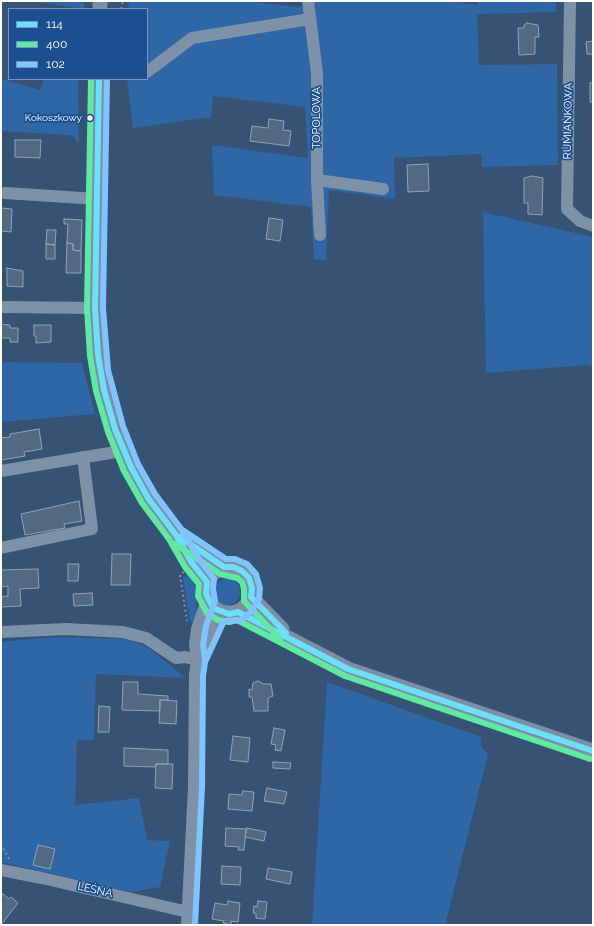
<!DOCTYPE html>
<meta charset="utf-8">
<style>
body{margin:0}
#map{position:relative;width:594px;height:926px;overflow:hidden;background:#365274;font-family:Raleway,sans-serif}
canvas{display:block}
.frame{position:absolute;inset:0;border:2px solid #fff;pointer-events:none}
.legend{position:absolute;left:8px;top:8px;width:140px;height:72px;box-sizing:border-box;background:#1b4f8f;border:1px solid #7695bc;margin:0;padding:5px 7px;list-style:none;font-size:12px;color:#fff}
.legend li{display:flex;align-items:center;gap:8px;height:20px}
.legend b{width:20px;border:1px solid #7695bc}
</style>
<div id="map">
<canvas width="594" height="926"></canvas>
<div class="frame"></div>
<ul class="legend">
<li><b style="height:5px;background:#6ddff8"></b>114</li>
<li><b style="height:5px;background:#60e9a3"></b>400</li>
<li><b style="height:5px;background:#80c4ff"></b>102</li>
</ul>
</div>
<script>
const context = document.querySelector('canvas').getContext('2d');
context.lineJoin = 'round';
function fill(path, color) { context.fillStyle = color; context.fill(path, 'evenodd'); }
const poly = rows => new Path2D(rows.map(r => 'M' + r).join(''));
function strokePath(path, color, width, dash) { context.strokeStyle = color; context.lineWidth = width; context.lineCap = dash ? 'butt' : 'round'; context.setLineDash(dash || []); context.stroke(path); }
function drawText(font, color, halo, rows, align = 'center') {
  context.font = font + ' Raleway,sans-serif'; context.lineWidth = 3.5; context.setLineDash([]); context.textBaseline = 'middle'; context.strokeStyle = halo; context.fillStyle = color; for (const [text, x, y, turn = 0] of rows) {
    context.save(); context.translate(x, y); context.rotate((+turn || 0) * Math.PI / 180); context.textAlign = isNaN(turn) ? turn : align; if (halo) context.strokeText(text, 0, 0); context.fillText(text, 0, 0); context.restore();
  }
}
const green = poly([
 [30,1,84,1,84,9,82,9],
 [129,1,243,1,299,7,313,1,452,1,477,5,477,1,556,1,556,12,477,14,479,65,557,64,558,165,482,167,481,154,394,158,395,199,329,190,326,261,314,259,311,207,214,195,212,145,308,158,305,107,213,96,211,117,133,128,127,79,147,79,147,9,128,9],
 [1,79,40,90,44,79,78,79,79,144,73,136,68,135,1,131],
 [483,212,593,237,593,367,587,365,486,373],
 [1,362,82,363,95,414,1,422],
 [191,570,194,576,197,612,193,623,190,621,183,578],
 '214 592a13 13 0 1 1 26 0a13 13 0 1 1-26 0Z',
 [51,637,129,639,150,649,186,678,96,674,94,740,77,740,75,805,139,798,147,840,170,841,160,887,131,892,1,862,1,642],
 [327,682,481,737,481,747,488,754,445,925,312,925]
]);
const building = poly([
 [527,23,538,25,539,37,535,37,535,54,519,55,518,28,524,28,524,25,527,23],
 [593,41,593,54,587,54,586,42,593,41],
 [590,83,593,83,593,110,593,102,590,102,590,83],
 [269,119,284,121,283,130,291,131,289,146,250,141,252,126,268,128,269,119],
 [15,140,41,140,40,158,15,157,15,140],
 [428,164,429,191,408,192,407,165,428,164],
 [532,176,543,178,542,215,528,214,528,203,524,203,524,178,532,176],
 [1,208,12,209,11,232,1,231,1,208],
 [269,218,283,220,280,241,266,239,269,218],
 [64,219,82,220,81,251,73,250,73,244,67,243,68,224,64,224,64,219],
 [47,230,56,230,55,245,46,244,47,230],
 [67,243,73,244,73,250,81,251,81,273,66,273,67,243],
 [46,244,55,245,55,259,46,259,46,244],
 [7,268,23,271,23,287,7,286,7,268],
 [1,324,10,325,10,328,18,328,18,342,10,342,10,338,1,338,1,324],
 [34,325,51,325,51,342,36,343,36,336,34,336,34,325],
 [39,429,42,449,24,452,25,456,1,460,1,438,10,437,10,434,39,429],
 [79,501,82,521,64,524,65,528,25,535,21,514,79,501],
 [112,554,131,554,130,585,111,585,112,554],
 [68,564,79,564,78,581,68,581,68,564],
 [38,569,39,588,20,589,21,606,1,607,1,597,8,596,8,586,1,587,1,570,38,569],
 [92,593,93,605,74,606,73,594,92,593],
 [258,681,263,684,271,684,273,696,268,698,268,711,254,711,252,697,249,697,249,689,252,690,253,683,258,681],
 [123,682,138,682,138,694,168,696,168,700,160,700,160,711,122,710,123,682],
 [160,700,177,701,176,724,159,723,160,700],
 [99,706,110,707,109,732,98,732,99,706],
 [274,728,285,730,281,751,275,750,276,745,271,744,274,728],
 [233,736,250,738,248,762,230,760,233,736],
 [124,748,168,750,168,764,156,764,155,767,124,766,124,748],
 [273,762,291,763,290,769,273,768,273,762],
 [156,764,173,764,172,789,155,788,156,764],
 [267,788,287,792,284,804,264,801,267,788],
 [243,791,254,792,252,811,228,809,229,794,242,795,243,791],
 [226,828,246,829,244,850,238,850,239,847,225,846,226,828],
 [247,828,266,832,264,841,245,837,247,828],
 [38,845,55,849,50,869,33,865,38,845],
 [222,866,241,867,240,885,221,884,222,866],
 [268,868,292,872,290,884,266,879,268,868],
 [3,894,9,899,11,897,18,903,1,925,1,896,3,894],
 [228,901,240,903,238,922,231,921,231,925,223,923,224,921,212,919,215,903,227,905,228,901],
 [258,901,267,902,265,919,256,918,256,913,253,913,254,906,257,907,258,901]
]);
const path = poly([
 [121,9,123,1],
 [184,572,180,575,187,621],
 [1,844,9,859]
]);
const minor = poly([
 [308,1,317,73,317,180,320,235],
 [570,1,567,209,580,221,593,226],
 [147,72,192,38,310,19],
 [317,180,383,189],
 [5,193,97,199],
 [1,307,95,308],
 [1,471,116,452,123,449],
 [1,548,92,529,83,457],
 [1,632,66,629,123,632,146,638,176,658,185,657,197,660],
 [197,659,195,645,197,629,207,600],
 [1,870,42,878,188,912],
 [187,925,194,787,195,675,197,660,220,612]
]);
const major = poly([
 [100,9,100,1],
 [99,79,95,308,98,355,104,390,115,429,140,484,207,582],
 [180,537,224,567],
 '206 590a23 23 0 1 1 46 0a23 23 0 1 1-46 0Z',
 [251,597,282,629],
 [238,612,348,669,593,751]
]);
const bus1 = poly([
 [99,79,95,308,98,355,104,390,115,429,131,467,148,498,176,535,192,563,207,582,206,594,213,608,229,614,238,612,348,669,593,751],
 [180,537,224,567,233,567,242,571,249,578,252,588,251,597,286,633]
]);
const bus2 = poly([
 [91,79,87,308,90,356,96,391,108,432,124,471,142,503,169,539,185,567,199,584,198,596,207,613,218,620,229,622,237,620,345,676,590,759],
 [175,544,220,574,237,578,242,582,244,589,244,601,280,639]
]);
const bus3 = poly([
 [107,79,103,308,108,370,123,426,138,464,155,494,182,530,199,559,214,579,213,589,215,601,206,626,203,645,205,659],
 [184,531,226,559,235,559,247,564,256,574,260,588,259,599,251,612,241,620,224,621,205,662,203,676,202,787,195,925]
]);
const markers = [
 [90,118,3.5,"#fff"]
];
const busNames = [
 ["Kokoszkowy",82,118]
];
const streetNames = [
 ["TOPOLOWA",317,118,-90],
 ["RUMIANKOWA",568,121,-89],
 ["LEŚNA",95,890,13]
];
fill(green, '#2f66a5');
fill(building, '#526984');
strokePath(building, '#92a2b6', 1);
strokePath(path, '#7d92a8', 2, [2, 3]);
strokePath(minor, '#7d92a8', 12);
strokePath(major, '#7d8ea7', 15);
strokePath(bus1, '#6ddff8', 6);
strokePath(bus2, '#60e9a3', 6);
strokePath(bus3, '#80c4ff', 6);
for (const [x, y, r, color] of markers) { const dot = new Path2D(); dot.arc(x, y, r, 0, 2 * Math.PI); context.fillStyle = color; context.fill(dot); strokePath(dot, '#1b4f8f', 1.5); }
drawText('10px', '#fff', '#1b4f8f', busNames, 'right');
drawText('11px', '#fff', '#1b4f8f', streetNames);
</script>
